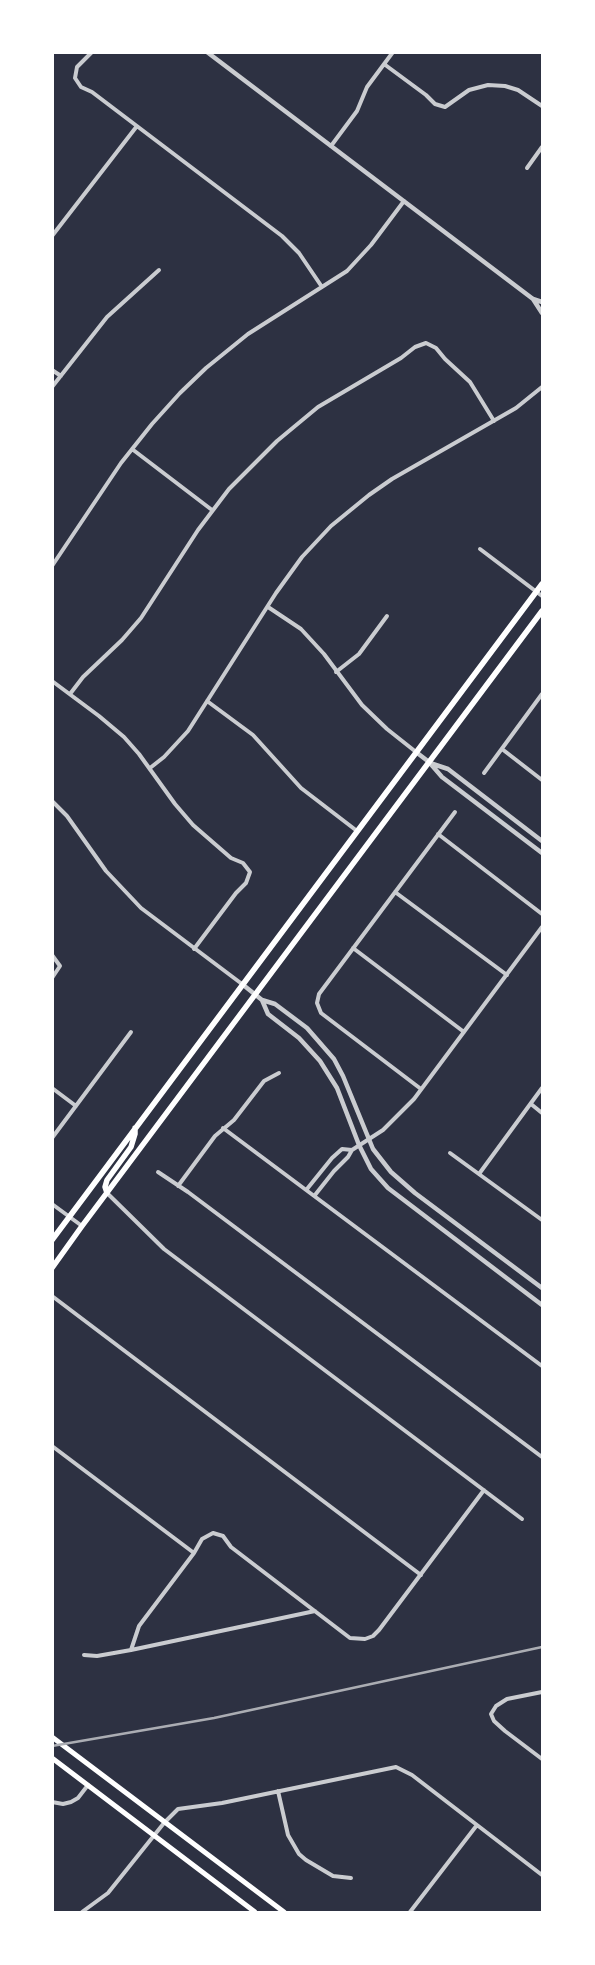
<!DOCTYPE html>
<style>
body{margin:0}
#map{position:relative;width:595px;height:1965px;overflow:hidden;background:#2d3142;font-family:"Sofia Sans Condensed",sans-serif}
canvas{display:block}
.frame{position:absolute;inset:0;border:54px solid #fff;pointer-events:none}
</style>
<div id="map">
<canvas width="595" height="1965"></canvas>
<div class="frame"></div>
</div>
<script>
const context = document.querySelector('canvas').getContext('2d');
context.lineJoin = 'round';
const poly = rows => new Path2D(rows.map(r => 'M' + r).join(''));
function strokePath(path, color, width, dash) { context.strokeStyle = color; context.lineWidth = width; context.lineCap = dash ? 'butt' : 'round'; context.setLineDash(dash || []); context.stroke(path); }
const minor = poly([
 [92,52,77,67,75,78,81,87,92,92,282,236,299,253,322,287],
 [384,64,426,95,435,104,445,107,469,90,488,85,505,86,518,90,542,106],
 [331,146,357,111,367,87,393,52],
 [527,168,542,147],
 [52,236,137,126],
 [52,370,61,376],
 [52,387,107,317,159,270],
 [132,449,212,510],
 [480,549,542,596],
 [52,566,121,463,152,424,180,393,206,368,248,334,347,271,371,245,404,201],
 [268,607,301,629,324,654,362,705,387,729,416,752],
 [336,672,359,654,387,616],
 [52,681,99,716,124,737,139,754,175,804,193,825,231,858,243,863,250,872,246,883,236,893,194,949],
 [70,694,83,677,122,640,141,618,198,530,229,489,277,441,318,407,401,358,415,347,426,343,436,348,445,359,470,382,494,421],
 [207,701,253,735,301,788,357,831],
 [502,749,542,780],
 [150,768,164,757,188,731,276,593,302,557,331,526,369,495,392,479,516,408,542,387],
 [484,773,542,694],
 [52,801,67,816,106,871,141,908,242,984],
 [438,834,542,914],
 [395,892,507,975],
 [353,948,464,1032],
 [52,955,60,966,52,978],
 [52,1088,76,1106],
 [421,1089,321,1013,317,1003,319,994,455,812],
 [531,1104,542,1113],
 [223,1128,542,1366],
 [52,1138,131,1032],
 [450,1153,542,1220],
 [158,1172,188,1192,542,1457],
 [479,1174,542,1088],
 [178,1186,215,1136,234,1120,264,1081,279,1073],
 [307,1189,332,1158,342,1149,352,1150],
 [107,1193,164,1249,522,1519],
 [315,1195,334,1171,348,1157,352,1150,383,1130,414,1099,542,927],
 [52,1204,82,1226],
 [52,1296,421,1575],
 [52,1446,194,1553],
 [131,1650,139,1626,194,1553,202,1539,213,1533,223,1536,231,1547,350,1638,365,1639,373,1636,379,1630,484,1490],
 [84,1655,97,1656,131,1650,315,1611],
 [542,1692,507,1699,496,1706,491,1714,494,1721,505,1731,542,1759],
 [278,1791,288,1835,299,1854,306,1860,333,1876,351,1878],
 [52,1802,63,1804,71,1802,78,1798,88,1785],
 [82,1912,108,1893,164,1823,178,1809,222,1803,396,1767,412,1775,542,1875],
 [410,1912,477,1825]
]);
const tertiary = poly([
 [207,52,533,299,542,302],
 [533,299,542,313],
 [416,752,429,762,442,777,542,853],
 [430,763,448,769,542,841],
 [242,984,262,1000,275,1004,307,1028,334,1059,343,1076,373,1149,391,1172,415,1193,542,1288],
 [262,1000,268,1014,299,1038,320,1061,337,1088,359,1145,371,1169,388,1188,542,1305]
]);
const secondary = poly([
 [52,1737,284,1912],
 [52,1758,255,1912]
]);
const primary = poly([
 [107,1193,105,1187,107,1180,131,1147,135,1134,135,1128],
 [52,1240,542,584],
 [52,1268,82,1226,542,611]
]);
const rail = poly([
 [52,1746,214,1718,542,1647]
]);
strokePath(minor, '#caccd0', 4);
strokePath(tertiary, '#caccd0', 4.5);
strokePath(secondary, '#fff', 5);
strokePath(primary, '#fff', 5.5);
strokePath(rail, '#abadb3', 2.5);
</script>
